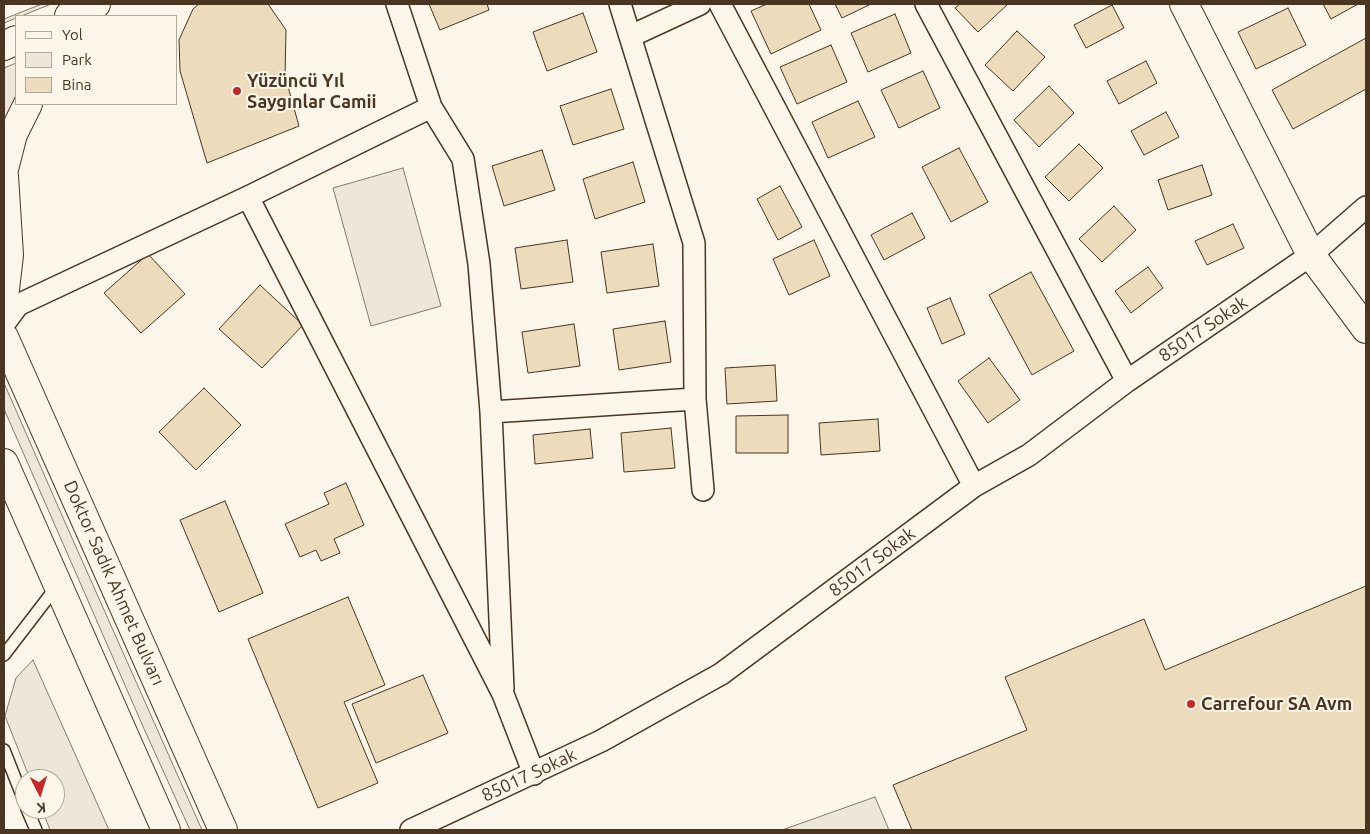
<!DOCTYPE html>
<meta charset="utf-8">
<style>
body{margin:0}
#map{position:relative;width:1370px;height:834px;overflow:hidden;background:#fbf6e9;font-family:Ubuntu,sans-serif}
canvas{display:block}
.frame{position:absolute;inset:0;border:5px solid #4a3520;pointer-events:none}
.legend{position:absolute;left:15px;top:15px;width:162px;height:90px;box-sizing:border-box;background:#fbf6e9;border:1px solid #b4a999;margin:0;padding:6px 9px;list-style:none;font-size:15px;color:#4a3520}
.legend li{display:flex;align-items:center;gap:10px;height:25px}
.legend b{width:25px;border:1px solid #b4a999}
.north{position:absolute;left:15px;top:769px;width:50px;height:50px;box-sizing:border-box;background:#fbf6e9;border:1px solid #b4a999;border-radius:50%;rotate:175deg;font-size:14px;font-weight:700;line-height:20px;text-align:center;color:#4a3520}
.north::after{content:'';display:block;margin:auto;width:18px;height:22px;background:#c62828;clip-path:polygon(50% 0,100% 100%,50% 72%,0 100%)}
</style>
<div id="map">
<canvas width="1370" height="834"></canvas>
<div class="frame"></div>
<ul class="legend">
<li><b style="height:6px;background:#fbf6e9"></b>Yol</li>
<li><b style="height:14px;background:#ede6d9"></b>Park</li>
<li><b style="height:14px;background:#ecdcbc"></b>Bina</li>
</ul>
<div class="north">K</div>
</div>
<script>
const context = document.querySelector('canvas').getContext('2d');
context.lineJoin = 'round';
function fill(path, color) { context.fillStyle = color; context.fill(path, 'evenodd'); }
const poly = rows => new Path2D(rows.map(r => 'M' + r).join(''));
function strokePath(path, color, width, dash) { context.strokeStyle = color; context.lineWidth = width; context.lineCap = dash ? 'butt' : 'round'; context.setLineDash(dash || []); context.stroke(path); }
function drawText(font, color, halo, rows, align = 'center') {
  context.font = font + ' Ubuntu,sans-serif'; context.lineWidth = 4; context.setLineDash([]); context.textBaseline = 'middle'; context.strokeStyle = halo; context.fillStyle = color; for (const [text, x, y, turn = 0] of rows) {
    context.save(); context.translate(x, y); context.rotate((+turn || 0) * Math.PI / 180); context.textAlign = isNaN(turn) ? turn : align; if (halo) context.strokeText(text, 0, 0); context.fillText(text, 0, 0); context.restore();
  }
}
const green = poly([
 [42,4,51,4,4,23,4,19,42,4],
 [16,63,16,104,4,147,4,68,16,63],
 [403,168,441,306,371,326,333,188,403,168],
 [4,383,64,520,202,830,190,830,145,731,4,409,4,383],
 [33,660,109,830,50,830,42,809,55,809,55,779,30,779,5,716,16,678,33,660]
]);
const parking = poly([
 [875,797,889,830,782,830,875,797]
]);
const building = poly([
 [199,4,268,4,286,30,285,76,299,126,207,163,180,71,179,40,193,9,199,4],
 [429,4,487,4,489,10,440,30,429,4],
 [767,4,809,4,821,30,771,54,751,11,767,4],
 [835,4,871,4,842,18,835,4],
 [960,4,1008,4,978,32,955,8,960,4],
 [1323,4,1358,4,1331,19,1323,4],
 [1112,5,1124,28,1086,48,1074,25,1112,5],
 [1288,8,1306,45,1256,69,1238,32,1288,8],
 [583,13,597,52,547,71,533,32,583,13],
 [895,14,911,53,868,72,851,33,895,14],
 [1017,31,1045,57,1013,91,985,65,1017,31],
 [1366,38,1366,89,1293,129,1272,90,1366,38],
 [831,45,847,82,797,104,780,67,831,45],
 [1146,61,1157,83,1119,104,1107,81,1146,61],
 [923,71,940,108,899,128,881,90,923,71],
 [1049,86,1074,113,1039,147,1014,120,1049,86],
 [611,89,624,129,573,145,560,106,611,89],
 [858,101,875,137,828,158,812,122,858,101],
 [1166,112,1179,137,1144,155,1131,131,1166,112],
 [1079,144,1103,168,1069,201,1045,177,1079,144],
 [959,148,988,202,951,222,922,167,959,148],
 [542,150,555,190,504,206,492,166,542,150],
 [633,162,645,202,595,219,583,179,633,162],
 [1202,165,1212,195,1168,210,1158,180,1202,165],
 [780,186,802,227,778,240,757,199,780,186],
 [1114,206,1136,230,1102,262,1079,239,1114,206],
 [912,213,925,238,884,260,871,235,912,213],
 [1233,224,1244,248,1207,265,1195,241,1233,224],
 [567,240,573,282,521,289,515,248,567,240],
 [814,240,830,276,789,295,773,259,814,240],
 [653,244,659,286,607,293,601,252,653,244],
 [148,254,185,294,141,333,104,293,148,254],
 [1148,267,1163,288,1131,313,1115,291,1148,267],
 [1031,272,1074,351,1032,375,989,295,1031,272],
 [260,285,303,325,262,368,219,329,260,285],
 [950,298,965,334,942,344,927,308,950,298],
 [665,321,671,362,619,370,613,329,665,321],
 [574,324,580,366,528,373,522,332,574,324],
 [989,358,1020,400,988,423,958,381,989,358],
 [775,365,777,401,727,404,725,368,775,365],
 [204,388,241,425,196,470,159,432,204,388],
 [788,415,788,453,736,453,736,416,788,415],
 [878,419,880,451,821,455,819,423,878,419],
 [671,428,675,468,624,472,621,433,671,428],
 [590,429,593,458,535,464,533,435,590,429],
 [346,483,364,525,334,539,340,553,321,561,316,550,300,557,285,524,329,504,324,493,346,483],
 [225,501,263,593,219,612,180,520,225,501],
 [1366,586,1366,830,912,830,893,785,1027,730,1005,677,1144,619,1165,670,1366,586],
 [348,597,385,685,344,702,378,783,318,808,248,639,348,597],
 [423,675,448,733,376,763,352,704,423,675]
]);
const lane = poly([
 [4,655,57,586],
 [4,750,25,803],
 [27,809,36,830]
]);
const street = poly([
 [397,4,431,107,463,159,479,264,491,412,695,399],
 [620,4,694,243,695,399,703,490],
 [720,4,974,486],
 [926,4,1127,381],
 [631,36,700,4],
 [248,197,503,694,534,774],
 [4,324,18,305,248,197,431,107],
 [491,412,503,689],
 [411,830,601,741,721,674,974,486,1029,455,1127,381,1311,255,1366,207]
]);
const secondary = poly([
 [1184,4,1311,255,1366,329],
 [69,16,96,4],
 [4,46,16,40],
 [4,169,13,134,28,104],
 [4,176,9,255,4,298]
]);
const primary = poly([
 [4,337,223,830],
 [4,463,166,830]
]);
const markers = [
 [237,91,5,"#c62828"],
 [1191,704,5,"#c62828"]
];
const poiNames = [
 ["Yüzüncü Yıl",247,81],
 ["Saygınlar Camii",247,102],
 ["Carrefour SA Avm",1201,704]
];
const streetNames = [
 ["85017 Sokak",1203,329,-34],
 ["85017 Sokak",872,562,-37],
 ["Doktor Sadık Ahmet Bulvarı",114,583,66],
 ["85017 Sokak",529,775,-25]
];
fill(green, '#ede6d9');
strokePath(green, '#887966', 1);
fill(parking, '#ede7d9');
strokePath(parking, '#887966', 1);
fill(building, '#ecdcbc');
strokePath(building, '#4a3520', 1);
strokePath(lane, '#4a3520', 14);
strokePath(street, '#4a3520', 24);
strokePath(secondary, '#4a3520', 30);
strokePath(primary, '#4a3520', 30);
strokePath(lane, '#fbf6e9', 11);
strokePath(street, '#fbf6e9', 21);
strokePath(secondary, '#fbf6e9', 28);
strokePath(primary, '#fbf6e9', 28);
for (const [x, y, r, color] of markers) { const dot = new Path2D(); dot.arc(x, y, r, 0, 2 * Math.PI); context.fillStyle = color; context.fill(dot); strokePath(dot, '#fbf6e9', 2); }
drawText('bold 18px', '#4a3520', '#fbf6e9', poiNames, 'left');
drawText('18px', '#4a3520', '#fbf6e9', streetNames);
</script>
